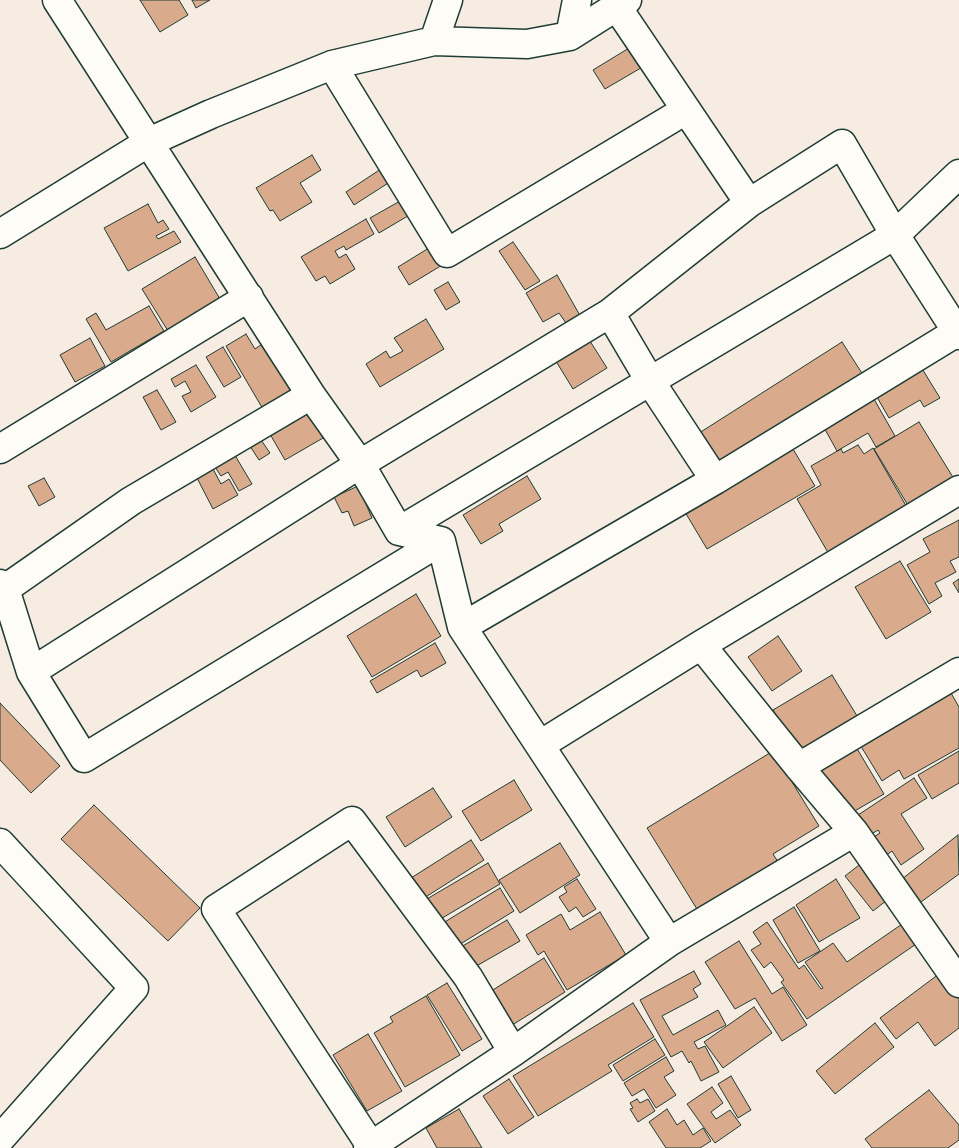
<!DOCTYPE html>
<style>
body{margin:0}
canvas{display:block;background:#f6ece2}
</style>
<canvas width="959" height="1148"></canvas>
<script>
const context = document.querySelector('canvas').getContext('2d');
context.lineJoin = 'round';
function fill(path, color) { context.fillStyle = color; context.fill(path, 'evenodd'); }
const poly = rows => new Path2D(rows.map(r => 'M' + r).join(''));
function strokePath(path, color, width, dash) { context.strokeStyle = color; context.lineWidth = width; context.lineCap = dash ? 'butt' : 'round'; context.setLineDash(dash || []); context.stroke(path); }
const building = poly([
 [140,0,179,0,188,15,160,32,140,0],
 [192,0,210,0,196,8,192,0],
 [634,45,646,65,605,89,593,70,634,45],
 [312,155,321,170,300,183,312,202,280,221,273,210,270,211,256,188,312,155],
 [387,165,396,178,354,205,346,192,387,165],
 [409,196,418,210,379,233,370,218,409,196],
 [148,204,158,223,163,220,169,229,156,236,158,239,174,231,181,242,128,271,104,228,148,204],
 [366,219,374,234,346,250,344,246,335,251,339,258,346,254,355,269,330,284,325,276,316,281,301,257,366,219],
 [513,242,540,281,525,290,499,251,513,242],
 [437,243,449,261,409,285,398,267,437,243],
 [195,257,220,299,168,331,142,289,195,257],
 [557,275,582,319,568,326,559,313,543,322,526,293,557,275],
 [448,282,460,302,446,310,434,290,448,282],
 [149,306,164,331,111,362,86,319,96,313,106,330,149,306],
 [426,319,444,349,380,387,366,364,386,351,390,358,403,351,394,338,426,319],
 [246,334,255,349,265,342,298,398,267,416,226,346,246,334],
 [90,338,105,366,75,382,60,355,90,338],
 [588,338,607,368,573,389,554,358,588,338],
 [842,342,865,378,719,471,696,435,842,342],
 [223,347,241,377,224,387,206,357,223,347],
 [918,362,940,398,924,407,920,400,889,418,874,392,918,362],
 [196,365,216,397,191,412,182,396,191,392,185,381,175,387,171,379,196,365],
 [157,390,176,422,161,430,143,397,157,390],
 [870,392,895,436,876,447,868,433,837,451,822,424,870,392],
 [305,407,323,438,285,460,267,429,305,407],
 [919,422,959,487,909,507,874,449,919,422],
 [257,434,270,453,259,460,246,440,257,434],
 [790,444,815,486,707,549,682,507,790,444],
 [858,445,864,454,873,448,909,511,830,556,797,499,821,485,811,466,841,449,843,453,858,445],
 [233,452,252,484,239,491,228,472,221,476,213,464,233,452],
 [212,467,221,484,229,479,238,495,213,509,196,476,212,467],
 [527,476,541,499,499,524,503,531,481,544,463,515,527,476],
 [44,478,55,497,39,506,28,486,44,478],
 [358,486,372,518,354,526,348,511,342,513,334,497,358,486],
 [959,520,959,557,950,561,956,572,935,583,942,596,929,604,907,565,930,552,923,539,959,520],
 [900,561,931,612,886,639,855,587,900,561],
 [959,579,959,593,953,583,959,579],
 [416,594,441,636,372,677,347,636,416,594],
 [778,636,802,671,772,691,748,657,778,636],
 [435,643,446,663,421,677,417,670,377,693,370,681,435,643],
 [832,675,862,724,803,760,773,710,832,675],
 [951,693,959,707,959,748,904,779,899,770,882,781,859,743,896,725,951,693],
 [0,703,60,766,31,793,0,760,0,703],
 [856,747,884,794,846,816,818,771,856,747],
 [773,751,819,826,773,854,780,865,700,914,647,828,773,751],
 [959,751,959,783,932,799,918,775,959,751],
 [914,778,927,798,901,814,924,849,901,865,892,851,875,863,863,844,880,833,878,830,861,841,849,821,914,778],
 [514,780,532,810,481,841,462,811,514,780],
 [433,788,452,817,405,847,386,817,433,788],
 [94,805,200,908,168,941,61,839,94,805],
 [958,835,959,874,921,902,902,879,958,835],
 [471,840,484,860,424,898,411,878,471,840],
 [560,843,580,875,520,913,499,880,560,843],
 [863,862,891,897,873,911,845,876,863,862],
 [488,863,500,884,432,924,420,903,488,863],
 [577,879,596,909,583,917,576,907,569,912,559,897,567,892,564,887,577,879],
 [836,879,860,918,819,942,796,905,836,879],
 [500,888,514,911,449,951,435,928,500,888],
 [794,907,820,951,798,963,773,920,794,907],
 [600,912,626,955,567,990,544,951,538,955,526,935,561,914,570,930,600,912],
 [507,920,520,941,473,968,461,947,507,920],
 [908,920,922,940,807,1019,781,982,784,980,771,962,764,968,751,950,761,944,753,932,767,922,799,969,804,965,821,989,823,988,805,962,833,943,847,962,908,920],
 [739,941,772,994,783,987,807,1025,782,1041,755,998,735,1009,705,962,739,941],
 [544,958,565,992,509,1027,488,993,544,958],
 [694,971,701,984,693,989,698,997,662,1016,673,1035,718,1010,726,1025,694,1042,698,1049,705,1046,719,1072,701,1081,691,1061,689,1063,682,1051,671,1057,640,1000,694,971],
 [943,971,959,992,959,1028,935,1046,918,1022,896,1039,880,1018,943,971],
 [447,983,482,1039,462,1051,427,995,447,983],
 [426,996,460,1055,405,1087,374,1033,393,1022,390,1017,426,996],
 [633,1003,654,1037,608,1065,612,1071,538,1116,513,1076,633,1003],
 [754,1007,772,1033,723,1068,704,1042,754,1007],
 [875,1023,894,1047,835,1094,816,1071,875,1023],
 [368,1034,402,1091,367,1111,333,1055,368,1034],
 [655,1039,665,1055,623,1081,613,1065,655,1039],
 [666,1057,674,1071,664,1077,676,1095,656,1108,644,1089,632,1096,624,1083,666,1057],
 [731,1076,751,1110,738,1118,718,1084,731,1076],
 [509,1079,534,1117,508,1134,483,1096,509,1079],
 [712,1087,723,1103,711,1112,716,1119,730,1110,741,1125,715,1143,687,1104,712,1087],
 [929,1090,959,1125,959,1140,948,1148,872,1148,865,1139,929,1090],
 [637,1099,640,1103,648,1099,655,1111,638,1122,630,1109,633,1108,630,1103,637,1099],
 [459,1109,482,1148,437,1148,426,1128,459,1109],
 [667,1109,677,1125,684,1120,693,1135,703,1128,711,1141,700,1148,666,1148,649,1122,667,1109]
]);
const minor = poly([
 [57,0,311,395,360,464,399,531,441,541,462,627,669,942],
 [617,7,749,203],
 [570,36,577,0],
 [434,41,448,0],
 [332,65,447,253,686,110],
 [0,234,149,142,211,114,332,65,434,41,527,44,570,36,627,0],
 [610,313,650,381,715,480],
 [0,449,249,297],
 [399,531,895,235,959,174],
 [0,584,5,589,31,672,84,758,441,541],
 [5,589,131,501,311,395],
 [462,627,715,480,957,332],
 [701,645,799,767,854,832,959,983],
 [31,672,360,464,610,313,749,203,842,144,895,235,959,335],
 [540,745,701,645,959,490],
 [799,767,959,672],
 [0,843,134,988,0,1139],
 [371,1146,216,909,352,821,468,977,513,1052],
 [368,1148,513,1052,669,942,854,832]
]);
fill(building, '#daaa8d');
strokePath(building, '#1f3d34', 1);
strokePath(minor, '#1f3d34', 31);
strokePath(minor, '#fdfcf7', 28);
</script>
